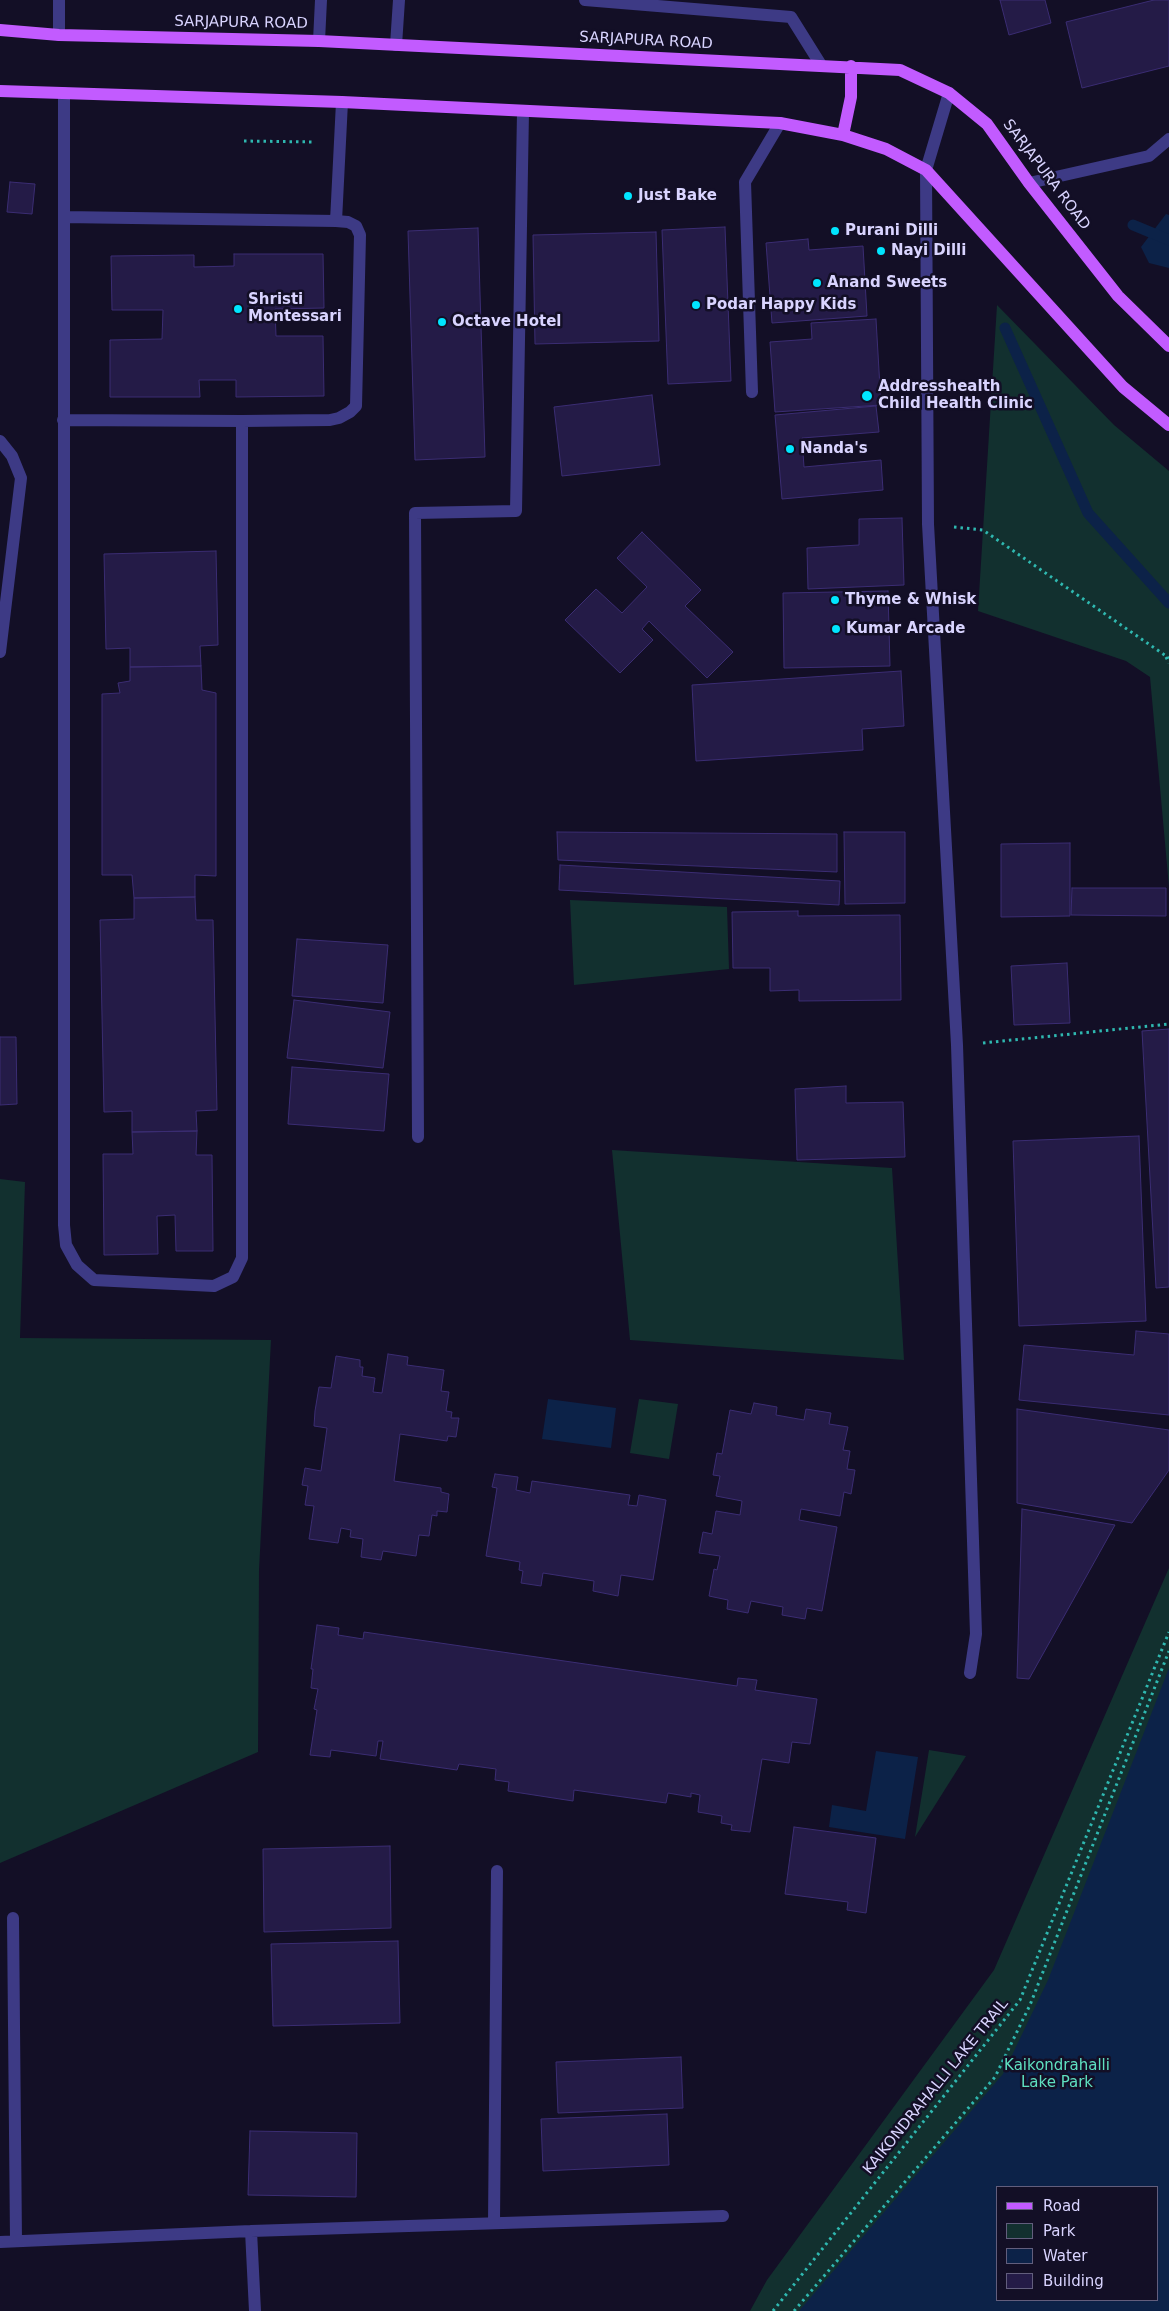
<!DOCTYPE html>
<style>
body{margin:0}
#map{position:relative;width:1169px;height:2311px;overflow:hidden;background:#130f26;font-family:"DejaVu Sans",sans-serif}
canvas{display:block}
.legend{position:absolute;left:996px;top:2186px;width:162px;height:115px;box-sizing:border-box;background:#130f26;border:1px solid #625e7d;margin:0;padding:6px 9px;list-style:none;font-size:15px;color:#d9d4ff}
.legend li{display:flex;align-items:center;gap:10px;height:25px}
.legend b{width:25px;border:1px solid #625e7d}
</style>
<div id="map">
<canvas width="1169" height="2311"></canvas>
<ul class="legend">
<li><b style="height:6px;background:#c25bff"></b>Road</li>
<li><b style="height:14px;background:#12302f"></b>Park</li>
<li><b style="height:14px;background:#0c2248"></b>Water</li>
<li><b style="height:14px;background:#241b47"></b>Building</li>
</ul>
</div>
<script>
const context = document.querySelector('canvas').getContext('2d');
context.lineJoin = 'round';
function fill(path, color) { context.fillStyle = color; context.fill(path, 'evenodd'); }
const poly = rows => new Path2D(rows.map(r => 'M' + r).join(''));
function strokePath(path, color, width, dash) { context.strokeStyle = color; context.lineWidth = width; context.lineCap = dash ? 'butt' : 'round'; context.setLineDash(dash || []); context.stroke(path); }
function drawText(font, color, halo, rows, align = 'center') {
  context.font = font + ' "DejaVu Sans",sans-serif'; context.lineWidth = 5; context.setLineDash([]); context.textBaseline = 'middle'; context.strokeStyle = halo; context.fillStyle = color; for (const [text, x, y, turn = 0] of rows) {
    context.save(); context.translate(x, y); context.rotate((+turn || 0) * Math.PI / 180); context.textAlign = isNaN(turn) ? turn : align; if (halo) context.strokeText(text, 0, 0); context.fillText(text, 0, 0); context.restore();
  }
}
const green = poly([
 [997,305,1114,425,1169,471,1169,887,1150,677,1126,661,978,611],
 [570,900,727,907,729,969,574,985],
 [612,1150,892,1168,904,1360,630,1340],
 [0,1179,25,1182,20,1338,271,1340,259,1570,258,1752,0,1863],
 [639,1399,678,1404,669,1459,630,1453],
 [1169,1568,1169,2311,750,2311,767,2280,994,1970],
 [998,2187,1158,2187,1158,2300,998,2300],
 [929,1750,966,1756,915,1837]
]);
const water = poly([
 [1166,214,1169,215,1169,268,1149,263,1141,247],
 [548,1399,616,1408,611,1448,542,1439],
 [1169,1668,1169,2311,799,2311,1003,2074,1048,1980],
 [998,2187,1158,2187,1158,2300,998,2300],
 [876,1751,918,1757,905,1839,829,1827,832,1805,866,1811]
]);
const stream = poly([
 [1133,225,1169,240],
 [1005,328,1088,513,1169,603]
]);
const building = poly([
 [1000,0,1045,0,1051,23,1009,35,1000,0],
 [1154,0,1169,0,1169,66,1082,88,1066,22,1154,0],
 [10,182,35,184,32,214,7,212,10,182],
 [725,227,731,381,668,384,662,230,725,227],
 [478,228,485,457,415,460,408,231,478,228],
 [656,232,659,341,535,344,533,235,656,232],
 [808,239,809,250,863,246,867,316,772,323,766,243,808,239],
 [234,254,323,254,324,308,275,309,276,336,323,336,324,396,236,397,236,380,199,380,200,397,110,397,110,340,162,339,163,310,112,310,111,256,194,255,194,267,234,266,234,254],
 [876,319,881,405,775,412,770,342,812,339,811,323,876,319],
 [652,395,660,465,562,476,554,407,652,395],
 [876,406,879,432,802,438,804,467,881,460,883,490,782,499,775,415,876,406],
 [902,518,904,585,808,589,807,548,859,545,859,519,902,518],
 [642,532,701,590,685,606,733,652,707,678,649,621,642,629,653,640,620,673,565,620,596,589,622,613,647,587,617,558,642,532],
 [216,551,218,645,200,646,201,666,130,667,130,648,106,649,104,554,216,551],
 [888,591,890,666,784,668,783,593,888,591],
 [201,666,202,690,216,693,216,876,195,875,195,897,134,898,132,875,102,875,102,694,120,693,118,683,130,681,130,667,201,666],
 [901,671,904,726,862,729,863,750,696,761,692,685,901,671],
 [557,832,837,834,837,872,558,860,557,832],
 [844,832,905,832,905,903,845,904,844,832],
 [1070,843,1070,916,1001,917,1001,844,1070,843],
 [560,865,840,881,839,905,559,890,560,865],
 [1072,888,1166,888,1166,916,1071,915,1072,888],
 [195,897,196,920,213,920,217,1110,196,1111,197,1131,132,1132,132,1111,104,1112,100,920,134,919,134,898,195,897],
 [798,911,798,916,900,915,901,1000,799,1001,799,990,770,991,770,968,733,968,732,912,798,911],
 [297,939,388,945,383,1003,292,996,297,939],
 [1067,963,1070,1023,1014,1025,1011,966,1067,963],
 [294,1000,390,1012,383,1068,287,1058,294,1000],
 [1169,1029,1169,1287,1156,1288,1142,1031,1169,1029],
 [0,1037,16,1037,17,1104,0,1105,0,1037],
 [292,1067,389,1074,384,1131,288,1124,292,1067],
 [846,1086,846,1103,903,1102,905,1157,797,1160,795,1089,846,1086],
 [197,1131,196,1155,212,1155,213,1251,176,1251,175,1215,157,1216,158,1254,104,1255,103,1154,133,1154,132,1132,197,1131],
 [1139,1136,1146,1321,1019,1326,1013,1141,1139,1136],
 [1136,1331,1169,1334,1169,1415,1019,1400,1024,1345,1134,1355,1136,1331],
 [388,1354,408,1357,407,1365,444,1370,441,1391,449,1392,446,1411,452,1412,451,1418,459,1418,456,1437,448,1436,447,1441,400,1434,394,1481,441,1488,441,1492,449,1494,447,1512,437,1511,437,1516,432,1515,429,1536,419,1535,416,1556,383,1551,381,1560,361,1557,363,1539,350,1537,351,1530,341,1528,338,1543,309,1539,314,1506,305,1505,308,1486,302,1485,305,1468,321,1471,327,1428,314,1426,315,1411,319,1387,331,1388,336,1356,360,1360,360,1367,363,1367,362,1376,375,1378,373,1392,382,1393,388,1354],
 [754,1403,777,1407,776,1415,804,1420,806,1409,831,1413,829,1424,848,1427,843,1450,850,1451,847,1469,855,1470,851,1494,844,1492,840,1516,801,1509,799,1520,837,1527,822,1611,807,1608,805,1619,782,1615,783,1607,751,1601,748,1613,727,1609,728,1600,709,1596,714,1569,717,1570,720,1556,699,1553,703,1532,712,1534,716,1511,740,1515,742,1501,716,1496,720,1476,713,1475,717,1453,722,1454,730,1410,751,1414,754,1403],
 [1017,1409,1169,1430,1169,1470,1132,1523,1017,1503,1017,1409],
 [495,1474,518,1477,516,1490,530,1493,532,1481,630,1495,628,1505,637,1506,639,1495,666,1500,653,1580,621,1575,618,1596,593,1591,594,1581,543,1573,541,1586,521,1583,523,1571,519,1570,520,1562,486,1556,497,1488,492,1487,495,1474],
 [1022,1509,1115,1525,1029,1679,1017,1678,1022,1509],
 [317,1625,339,1628,338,1635,363,1639,364,1632,737,1686,738,1678,757,1680,755,1690,817,1699,810,1744,792,1742,789,1763,762,1759,750,1832,731,1830,732,1825,721,1823,722,1816,698,1812,700,1795,691,1793,691,1797,668,1793,666,1803,574,1790,573,1801,508,1791,509,1782,495,1780,496,1769,459,1764,457,1770,380,1759,383,1741,378,1741,376,1756,331,1750,330,1757,310,1755,317,1710,314,1709,318,1689,311,1688,313,1669,311,1669,317,1625],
 [794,1827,876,1838,866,1913,847,1910,848,1902,785,1894,794,1827],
 [390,1846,391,1928,264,1932,263,1849,390,1846],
 [398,1941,400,2023,273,2026,271,1944,398,1941],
 [681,2057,683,2108,558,2113,556,2062,681,2057],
 [667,2114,669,2165,543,2171,541,2119,667,2114],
 [250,2131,357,2133,356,2197,248,2195,250,2131]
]);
const path = poly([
 [244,141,315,142],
 [954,527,983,530,1169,658],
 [1166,657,1169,663],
 [983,1043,1169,1024],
 [773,2311,1020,2000,1169,1632],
 [794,2311,995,2077,1030,2005,1169,1651]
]);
const service = poly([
 [1029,183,1149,156,1169,139],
 [0,441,12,456,21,478,0,652]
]);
const minor = poly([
 [59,0,59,35],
 [585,0,791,17,821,65],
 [319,41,321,0],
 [396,45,399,0],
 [64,93,64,1225,66,1245,77,1265,94,1280,214,1286,233,1277,242,1258,242,421,330,420,339,418,350,412,356,406,360,235,356,226,348,222,336,221,342,102],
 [949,93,926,170,928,524,957,1045,976,1634,970,1673],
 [64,217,336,221],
 [752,392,745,182,780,123],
 [63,420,242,421],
 [418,1137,415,513,516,511,523,112],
 [13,1918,16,2241],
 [494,2223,497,1871],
 [251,2231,255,2311],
 [0,2242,251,2231,723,2216]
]);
const primary = poly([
 [0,30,59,35,319,41,900,70,949,93,987,124,1029,183,1118,296,1169,346],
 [0,91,342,102,780,123,843,135,886,149,926,170,1123,387,1169,425],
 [843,135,851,97,851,66]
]);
const markers = [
 [628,196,5,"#00e5ff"],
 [835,231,5,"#00e5ff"],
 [881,251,5,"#00e5ff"],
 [817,283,5,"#00e5ff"],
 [696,305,5,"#00e5ff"],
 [238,309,5,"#00e5ff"],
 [442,322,5,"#00e5ff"],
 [867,396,6,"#00e5ff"],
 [790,449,5,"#00e5ff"],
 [835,600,5,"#00e5ff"],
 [836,629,5,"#00e5ff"]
];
const streetNames = [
 ["SARJAPURA ROAD",241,23,1],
 ["SARJAPURA ROAD",646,41,3],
 ["SARJAPURA ROAD",1046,175,53],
 ["KAIKONDRAHALLI LAKE TRAIL",936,2087,-51]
];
const poiNames = [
 ["Just Bake",638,196],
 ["Purani Dilli",845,231],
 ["Nayi Dilli",891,251],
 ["Anand Sweets",827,283],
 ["Shristi",248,300],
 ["Montessari",248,317],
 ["Podar Happy Kids",706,305],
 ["Octave Hotel",452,322],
 ["Addresshealth",878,387],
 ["Child Health Clinic",878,404],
 ["Nanda's",800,449],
 ["Thyme & Whisk",845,600],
 ["Kumar Arcade",846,629]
];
const parkNames = [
 ["Kaikondrahalli",1057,2066],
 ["Lake Park",1057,2083]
];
fill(green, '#12302f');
fill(water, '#0c2248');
strokePath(stream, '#0c2248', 11);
fill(building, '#241b47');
strokePath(building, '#3b2d73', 1);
strokePath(path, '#2fb8b0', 3, [2.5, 4]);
strokePath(service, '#3d3a85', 12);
strokePath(minor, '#3d3a85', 12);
strokePath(primary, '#c25bff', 12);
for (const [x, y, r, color] of markers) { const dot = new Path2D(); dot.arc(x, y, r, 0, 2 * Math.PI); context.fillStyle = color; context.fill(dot); strokePath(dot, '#130f26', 2); }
drawText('15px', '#d9d4ff', '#130f26', streetNames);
drawText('bold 15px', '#d9d4ff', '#130f26', poiNames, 'left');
drawText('15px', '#5fe0c0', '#130f26', parkNames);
</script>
